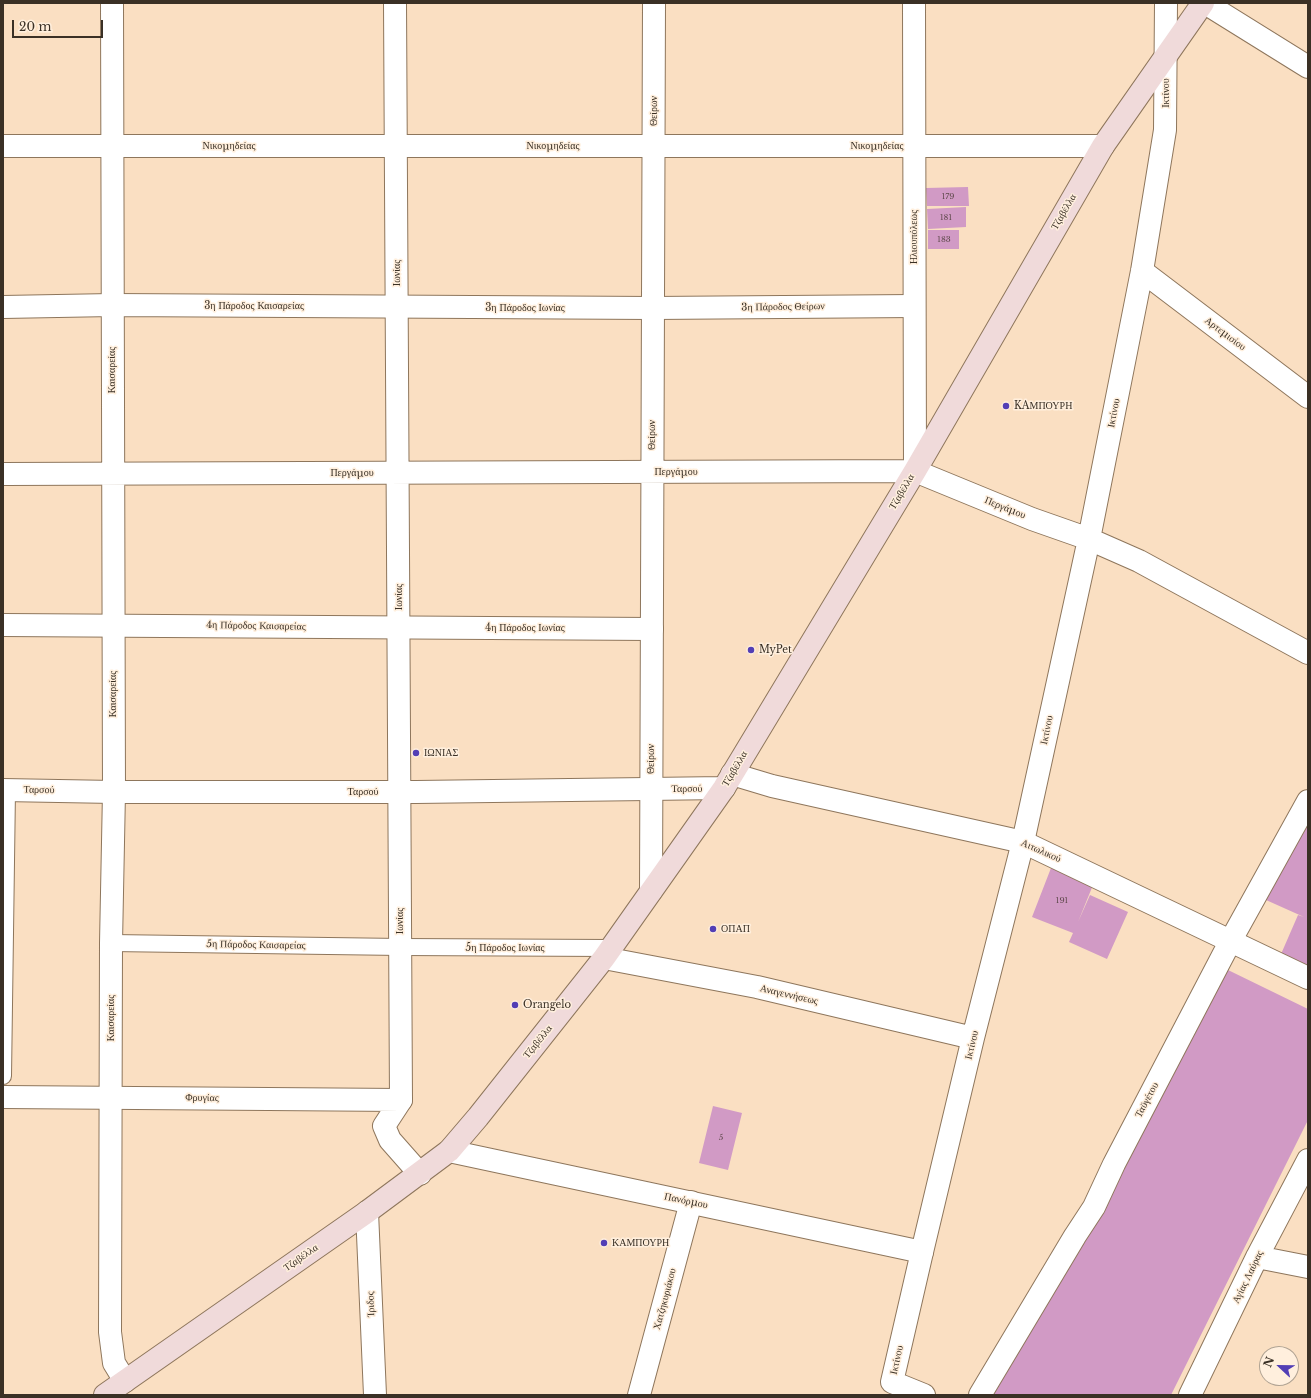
<!DOCTYPE html>
<meta charset="utf-8">
<style>
body{margin:0}
#map{position:relative;width:1311px;height:1398px;overflow:hidden;background:#fadfc2;font-family:"Libre Baskerville",serif}
canvas{display:block}
.frame{position:absolute;inset:0;border:4px solid #3a3025;pointer-events:none}
.north{position:absolute;left:1259px;top:1346px;width:40px;height:40px;box-sizing:border-box;background:#ffefdd;border:1px solid #b0a393;border-radius:50%;rotate:292deg;font-size:11px;font-weight:700;line-height:16px;text-align:center;color:#3a3025}
.north::after{content:'';display:block;margin:auto;width:14px;height:18px;background:#523eb5;clip-path:polygon(50% 0,100% 100%,50% 72%,0 100%)}
.scale{position:absolute;left:12px;top:20px;width:91px;height:18px;box-sizing:border-box;border:2px solid #3a3025;border-top:0;padding-left:5px;font-size:12px;line-height:14px;white-space:nowrap;color:#3a3025;-webkit-text-stroke:3px #ffefdd;paint-order:stroke}
</style>
<div id="map">
<canvas width="1311" height="1398"></canvas>
<div class="frame"></div>
<div class="north">N</div>
<div class="scale">20 m</div>
</div>
<script>
const context = document.querySelector('canvas').getContext('2d');
context.lineJoin = 'round';
function fill(path, color) { context.fillStyle = color; context.fill(path, 'evenodd'); }
const poly = rows => new Path2D(rows.map(r => 'M' + r).join(''));
function strokePath(path, color, width, dash) { context.strokeStyle = color; context.lineWidth = width; context.lineCap = dash ? 'butt' : 'round'; context.setLineDash(dash || []); context.stroke(path); }
function drawText(font, color, halo, rows, align = 'center') {
  context.font = font + ' "Libre Baskerville",serif'; context.lineWidth = 3; context.setLineDash([]); context.textBaseline = 'middle'; context.strokeStyle = halo; context.fillStyle = color; for (const [text, x, y, turn = 0] of rows) {
    context.save(); context.translate(x, y); context.rotate((+turn || 0) * Math.PI / 180); context.textAlign = isNaN(turn) ? turn : align; if (halo) context.strokeText(text, 0, 0); context.fillText(text, 0, 0); context.restore();
  }
}
const building = poly([
 [968,187,969,206,927,206,926,188],
 [966,207,966,227,928,229,927,209],
 [928,230,959,230,959,249,928,249],
 [1306,821,1308,821,1308,973,1278,961,1298,915,1304,917,1266,900],
 [1051,868,1093,885,1078,922,1090,895,1128,912,1107,959,1069,942,1073,933,1032,917],
 [1228,970,1308,1009,1308,1120,1171,1395,993,1395,1173,1073],
 [713,1106,742,1113,728,1170,699,1163]
]);
const service = poly([
 [111,943,401,947,610,948],
 [3,1076,7,790]
]);
const pedestrian = poly([
 [3,307,112,305,653,308,914,306],
 [3,625,652,629]
]);
const minor = poly([
 [112,3,114,792,111,943,110,1332,114,1363,125,1381],
 [395,3,401,1100],
 [914,3,915,471],
 [1205,3,1308,67],
 [3,146,1103,146],
 [1142,271,1308,397],
 [3,474,915,471,1032,519,1089,539,1139,561,1308,653],
 [651,891,654,3],
 [604,958,757,987,973,1038],
 [367,1212,375,1395],
 [922,1252,973,1038,1023,842,1089,539,1142,271,1165,130,1166,3],
 [1257,1257,1308,1267],
 [639,1395,691,1202],
 [980,1395,1075,1236,1094,1207,1114,1164,1231,940,1308,801],
 [1190,1395,1257,1257,1308,1160]
]);
const tertiary = poly([
 [732,774,772,786,1023,842,1308,978],
 [3,790,114,792,416,792,724,788],
 [3,1097,401,1100],
 [401,1100,384,1126,390,1140,420,1174],
 [449,1151,922,1252,892,1382,924,1395]
]);
const secondary = poly([
 [105,1395,367,1212,449,1151,478,1117,604,958,724,788,915,471,1103,146,1203,3]
]);
const markers = [
 [1006,406,4,"#523eb5"],
 [751,650,4,"#523eb5"],
 [416,753,4,"#523eb5"],
 [713,929,4,"#523eb5"],
 [515,1005,4,"#523eb5"],
 [604,1243,4,"#523eb5"]
];
const numberNames = [
 ["179",948,197],
 ["181",946,218],
 ["183",944,240],
 ["191",1062,901],
 ["5",721,1138]
];
const streetNames = [
 ["Ικτίνου",1166,93,-90],
 ["Θείρων",654,111,-90],
 ["Νικομηδείας",229,146],
 ["Νικομηδείας",553,146],
 ["Νικομηδείας",877,146],
 ["Τζαβέλλα",1064,212,-60],
 ["Ηλιουπόλεως",914,237,-90],
 ["Ιωνίας",397,273,-90],
 ["3η Πάροδος Καισαρείας",254,306],
 ["3η Πάροδος Θείρων",783,307,-1],
 ["3η Πάροδος Ιωνίας",525,308],
 ["Αρτεμισίου",1225,334,37],
 ["Καισαρείας",112,370,-90],
 ["Ικτίνου",1114,413,-79],
 ["Θείρων",652,435,-90],
 ["Περγάμου",676,472],
 ["Περγάμου",352,473],
 ["Τζαβέλλα",902,492,-59],
 ["Περγάμου",1005,508,22],
 ["Ιωνίας",399,597,-90],
 ["4η Πάροδος Καισαρείας",256,626,1],
 ["4η Πάροδος Ιωνίας",525,628],
 ["Καισαρείας",113,694,-90],
 ["Ικτίνου",1047,730,-78],
 ["Θείρων",651,759,-90],
 ["Τζαβέλλα",735,769,-59],
 ["Ταρσού",687,789,-1],
 ["Ταρσού",39,790,1],
 ["Ταρσού",363,792],
 ["Αιτωλικού",1041,851,24],
 ["Ιωνίας",400,921,-90],
 ["5η Πάροδος Καισαρείας",256,945,1],
 ["5η Πάροδος Ιωνίας",505,948],
 ["Αναγεννήσεως",789,995,13],
 ["Καισαρείας",111,1018,-90],
 ["Τζαβέλλα",538,1042,-51],
 ["Ικτίνου",972,1045,-76],
 ["Φρυγίας",202,1098,1],
 ["Ταϋγέτου",1147,1100,-62],
 ["Πανόρμου",686,1201,12],
 ["Τζαβέλλα",301,1258,-35],
 ["Αγίας Λαύρας",1248,1277,-64],
 ["Χατζηκυριάκου",665,1299,-75],
 ["Ίριδος",371,1304,-92],
 ["Ικτίνου",897,1360,-77]
];
const poiNames = [
 ["KAΜΠΟΥΡΗ",1014,406],
 ["MyPet",759,650],
 ["ΙΩΝΙΑΣ",424,753],
 ["ΟΠΑΠ",721,929],
 ["Orangelo",523,1005],
 ["ΚΑΜΠΟΥΡΗ",612,1243]
];
fill(building, '#d19ac5');
strokePath(service, '#8e765c', 18);
strokePath(pedestrian, '#8e765c', 24);
strokePath(minor, '#8e765c', 24);
strokePath(tertiary, '#8e765c', 24);
strokePath(secondary, '#8e765c', 24);
strokePath(service, '#fff', 16);
strokePath(pedestrian, '#fff', 22);
strokePath(minor, '#fff', 22);
strokePath(tertiary, '#fff', 22);
strokePath(secondary, '#f0dada', 22);
for (const [x, y, r, color] of markers) { const dot = new Path2D(); dot.arc(x, y, r, 0, 2 * Math.PI); context.fillStyle = color; context.fill(dot); strokePath(dot, '#ffefdd', 1.5); }
drawText('8px', '#604a4d', null, numberNames);
drawText('10px', '#3a3025', '#ffefdd', streetNames);
drawText('10px', '#3a3025', '#ffefdd', poiNames, 'left');
</script>
